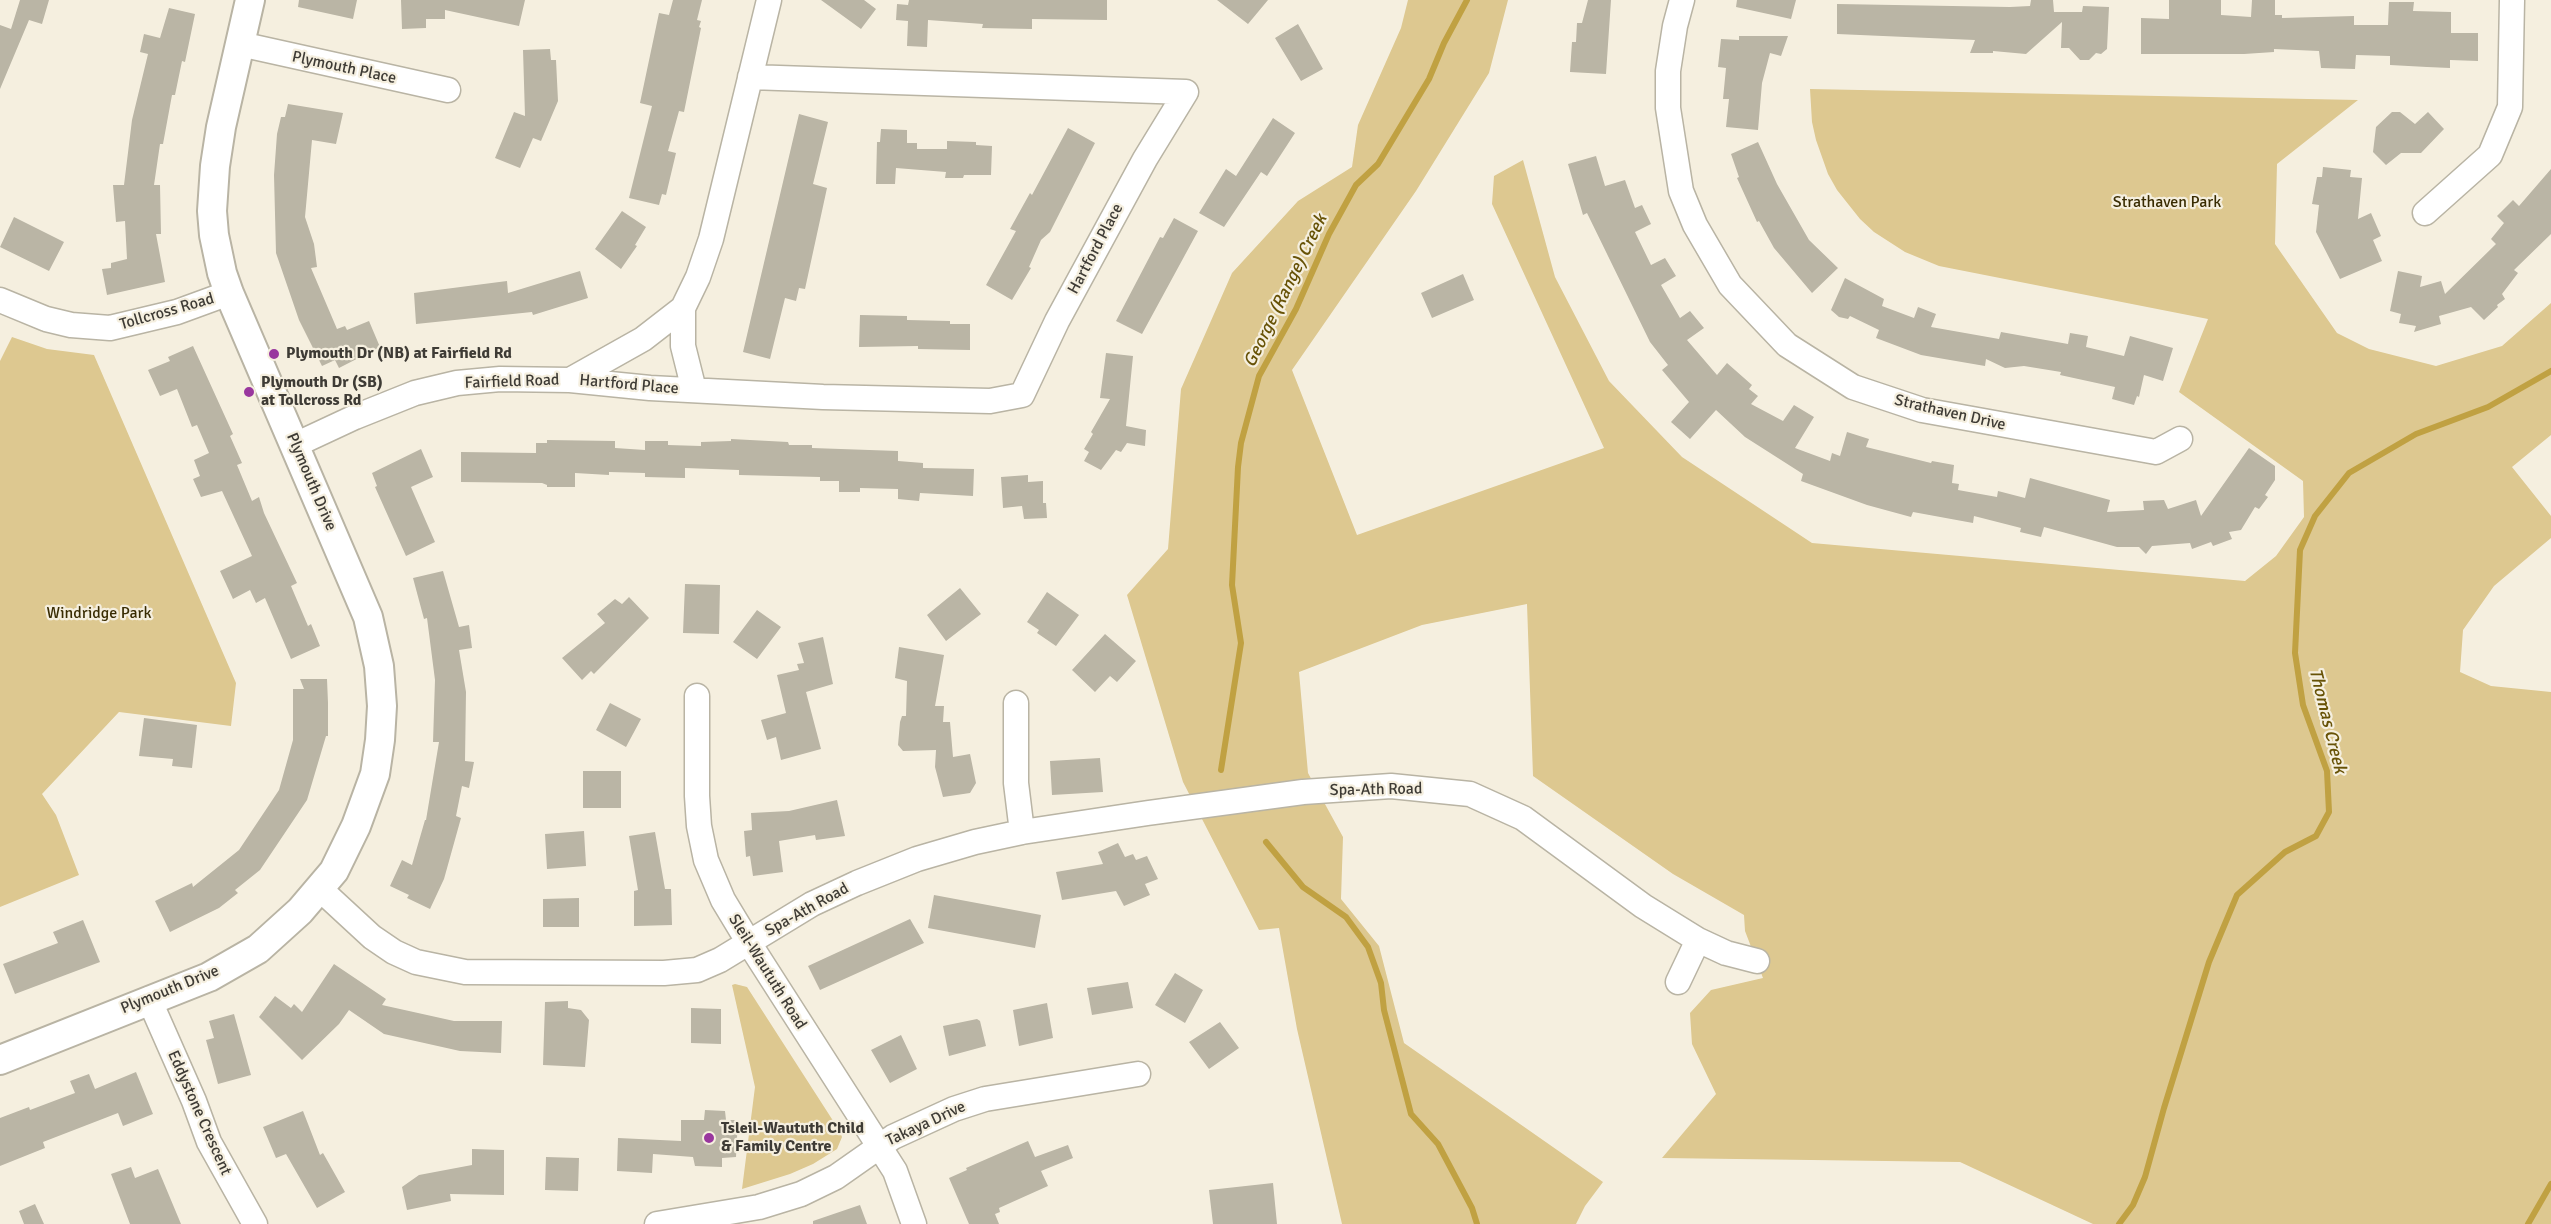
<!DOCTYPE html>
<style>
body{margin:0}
canvas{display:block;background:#f5efdf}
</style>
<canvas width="2551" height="1224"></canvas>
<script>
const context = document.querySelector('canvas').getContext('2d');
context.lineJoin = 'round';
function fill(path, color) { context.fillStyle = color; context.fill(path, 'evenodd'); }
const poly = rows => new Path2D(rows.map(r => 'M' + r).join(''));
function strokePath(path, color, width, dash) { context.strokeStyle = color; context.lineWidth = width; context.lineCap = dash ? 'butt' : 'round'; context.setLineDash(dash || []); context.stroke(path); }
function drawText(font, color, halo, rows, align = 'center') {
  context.font = font + ' Signika,sans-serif'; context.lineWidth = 4.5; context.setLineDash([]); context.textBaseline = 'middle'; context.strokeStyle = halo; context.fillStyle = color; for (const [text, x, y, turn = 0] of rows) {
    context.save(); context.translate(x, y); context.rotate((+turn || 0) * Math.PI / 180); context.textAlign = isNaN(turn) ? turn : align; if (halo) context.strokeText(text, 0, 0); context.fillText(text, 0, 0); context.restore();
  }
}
const green = poly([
 [1408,0,1508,0,1489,73,1416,191,1292,370,1357,535,1604,448,1492,204,1494,176,1523,160,1555,277,1609,381,1682,457,1812,543,2245,581,2276,556,2304,517,2303,481,2179,392,2208,319,1939,266,1905,252,1874,232,1860,219,1837,190,1828,174,1816,140,1812,122,1810,89,2358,100,2277,164,2275,244,2337,333,2369,349,2436,366,2502,346,2551,303,2551,435,2512,467,2551,516,2551,538,2494,586,2463,630,2460,672,2491,686,2551,692,2551,1224,2093,1224,1960,1162,1662,1158,1716,1094,1692,1044,1690,1013,1711,990,1763,978,1745,931,1744,915,1673,874,1533,776,1527,604,1422,625,1299,672,1308,773,1343,837,1341,899,1379,946,1404,1043,1603,1182,1585,1206,1576,1224,1342,1224,1297,1029,1279,928,1259,930,1183,782,1127,595,1168,549,1181,389,1232,273,1298,201,1352,167,1358,125,1401,28],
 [12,337,47,349,94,355,236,683,231,726,119,712,42,794,56,815,79,875,0,907,0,361],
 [735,984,747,987,839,1130,842,1137,837,1149,813,1164,790,1174,742,1189,755,1087,732,985]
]);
const stream = poly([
 [1221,770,1241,643,1232,585,1238,467,1241,443,1259,376,1296,309,1329,234,1356,185,1378,164,1429,79,1444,43,1467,0],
 [1266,842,1303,887,1346,917,1368,947,1381,983,1384,1010,1411,1114,1438,1144,1472,1208,1477,1224],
 [2119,1224,2133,1205,2145,1177,2164,1108,2209,962,2237,895,2285,852,2316,836,2329,812,2327,771,2303,705,2295,653,2300,550,2315,516,2349,473,2416,434,2488,407,2551,371],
 [2528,1224,2551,1184]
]);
const building = poly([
 [20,0,49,0,42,24,29,20,0,89,0,25,11,29],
 [299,0,357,0,353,19,298,7],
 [401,0,525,0,519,26,445,10,445,19,426,19,426,28,402,29],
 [673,0,702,0,697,20,701,21,699,27,701,28,684,112,679,111,668,151,676,153,666,195,662,194,659,205,629,198,652,106,640,103,659,13,669,15],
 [821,0,864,0,876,9,861,29],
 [909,0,1107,0,1107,20,1032,19,1032,29,982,28,983,24,928,20,927,47,907,46,908,21,896,20,897,4,908,5],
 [1217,0,1268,0,1248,24],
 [1588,0,1611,0,1606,74,1570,72,1572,42,1576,42,1577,23,1582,23],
 [1737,0,1796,0,1791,19,1736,7],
 [2031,0,2053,0,2054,12,2082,12,2083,6,2109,7,2107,49,2101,54,2096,53,2089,60,2080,60,2069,48,2061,48,2062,22,2026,54,1993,51,1993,53,1970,53,1975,40,1837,34,1837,4,2010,7,2030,6],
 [2169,0,2221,0,2221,15,2251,17,2252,0,2275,0,2275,15,2282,15,2282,18,2354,16,2354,25,2388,25,2389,2,2414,2,2413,11,2451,12,2451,33,2478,33,2478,61,2450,60,2450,68,2427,67,2390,65,2390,56,2356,55,2355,69,2321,68,2319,51,2274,49,2274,52,2244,54,2141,54,2141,18,2169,19],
 [169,8,195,14,185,62,182,61,175,95,172,95,163,144,160,144,154,185,160,185,161,234,156,234,165,282,107,295,102,269,111,268,111,263,127,259,125,221,116,222,113,185,124,185,132,120,148,54,140,52,144,34,160,38],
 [1298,24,1323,69,1301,81,1275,38],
 [1739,36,1788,36,1781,56,1770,53,1762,83,1758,130,1726,127,1729,99,1723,99,1726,68,1718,67,1721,39,1739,40],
 [550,49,551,60,556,60,558,101,541,141,533,138,520,168,495,158,514,112,525,116,523,50],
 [288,104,343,113,336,144,312,140,305,217,314,244,317,267,311,268,337,329,345,326,347,330,369,321,380,347,339,368,335,360,322,366,299,320,276,253,274,175,277,134,281,117,285,117],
 [2392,112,2400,112,2415,124,2428,112,2444,129,2421,153,2401,153,2386,165,2373,152,2376,127],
 [799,114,828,122,813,184,827,188,805,289,799,288,796,301,785,298,770,359,743,352],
 [1273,118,1295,133,1267,176,1261,172,1224,227,1199,213,1226,169,1236,176],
 [1068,128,1095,143,1050,232,1041,240,1029,267,1031,268,1012,300,986,285,1016,231,1010,229,1030,193,1032,195],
 [881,129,907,130,907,143,917,143,917,149,947,149,947,141,976,142,976,145,992,146,991,175,964,175,963,178,945,178,946,172,896,168,895,184,876,184,877,142,880,142],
 [1758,142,1777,184,1809,240,1838,268,1812,293,1774,248,1759,221,1757,222,1737,178,1739,177,1731,154],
 [1596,156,1605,186,1625,180,1635,208,1642,205,1651,224,1635,232,1651,265,1665,258,1676,276,1661,285,1680,318,1690,311,1704,328,1687,340,1717,375,1727,363,1752,385,1749,389,1758,396,1751,404,1783,421,1794,405,1814,417,1795,448,1830,461,1832,453,1840,456,1847,432,1869,439,1866,447,1931,463,1932,461,1954,465,1952,483,1959,484,1958,490,1997,497,1998,491,2025,498,2030,478,2110,500,2107,512,2144,510,2143,501,2164,500,2168,509,2196,500,2201,516,2249,448,2275,466,2275,480,2265,495,2268,497,2259,509,2255,507,2241,530,2229,532,2232,539,2213,546,2211,542,2192,549,2190,543,2152,546,2146,554,2139,547,2117,547,2044,527,2041,537,2020,532,2021,528,1974,516,1973,523,1913,512,1911,517,1867,505,1801,481,1803,474,1745,437,1716,410,1690,439,1671,422,1689,402,1662,370,1668,365,1650,342,1587,213,1583,215,1568,164],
 [2323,167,2351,170,2350,177,2362,178,2358,219,2371,213,2381,236,2373,240,2382,261,2340,279,2316,232,2319,205,2312,204,2317,177,2322,177],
 [2551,169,2551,234,2514,270,2518,273,2502,294,2505,299,2497,305,2498,307,2484,320,2471,307,2439,316,2441,324,2414,332,2416,326,2399,323,2401,314,2390,311,2398,271,2422,276,2420,287,2441,281,2445,294,2496,244,2491,239,2504,223,2497,216,2513,200,2519,206],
 [622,211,646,227,635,245,637,246,621,269,595,249],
 [14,217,64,242,49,271,0,247],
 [1174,218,1198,231,1142,334,1116,321,1160,237,1163,238],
 [580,271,588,298,533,315,532,312,416,324,414,293,507,281,508,293],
 [1463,274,1474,300,1432,318,1421,293],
 [1845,278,1884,299,1882,306,1914,318,1918,307,1936,314,1931,327,1999,339,2001,332,2068,344,2070,333,2088,336,2086,347,2124,356,2130,336,2173,348,2163,381,2144,375,2139,397,2137,396,2134,405,2112,399,2115,387,2060,375,2061,372,2024,366,2005,368,1986,359,1985,366,1921,355,1876,338,1879,330,1850,316,1848,319,1839,317,1831,310],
 [860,315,907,316,907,320,950,321,950,324,970,324,970,350,918,349,918,346,859,347],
 [193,346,233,434,230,436,242,463,237,465,252,501,259,497,264,513,297,583,291,586,308,626,311,624,320,646,291,659,265,598,256,603,250,590,233,599,220,571,252,556,222,491,201,497,193,479,200,476,194,460,209,453,197,425,192,427,177,389,160,396,148,370,170,361,168,357],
 [1106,353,1133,356,1126,426,1146,430,1145,446,1127,443,1121,452,1116,450,1101,470,1084,461,1089,452,1084,449,1093,434,1091,432,1110,399,1100,398],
 [731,439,788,442,789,445,812,445,812,448,898,451,898,461,923,463,923,468,974,469,973,496,920,493,919,501,898,499,898,489,860,488,860,492,839,492,839,481,820,481,820,477,739,475,739,470,685,468,685,478,645,477,645,473,609,472,609,475,575,473,575,487,547,487,547,485,542,483,461,482,461,452,536,453,536,443,547,443,547,440,615,441,615,448,645,450,645,441,668,441,668,445,701,446,701,442,731,441],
 [421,449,433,477,411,487,435,542,406,556,375,487,377,486,372,473],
 [1028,475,1028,482,1043,481,1043,503,1046,503,1047,518,1024,519,1022,506,1003,508,1001,477],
 [443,571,459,627,469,625,472,648,459,650,466,692,465,761,474,762,469,788,462,786,456,816,461,818,444,879,430,909,407,898,409,895,390,886,402,860,412,865,425,820,426,820,439,742,433,742,435,680,427,618,424,619,413,578],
 [685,584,720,585,719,634,683,633],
 [960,588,981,614,946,641,927,615],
 [1047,592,1079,615,1056,646,1037,633,1039,630,1027,622],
 [629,597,649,618,594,674,591,671,582,680,562,658,605,623,597,614,615,599,622,604],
 [757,610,781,627,757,659,733,642],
 [1105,634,1136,661,1117,682,1110,676,1095,692,1072,670],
 [823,637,833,684,806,692,821,749,781,760,776,737,767,740,761,720,786,713,777,675,799,670,797,664,804,663,798,643],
 [899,647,944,655,935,706,944,706,943,722,950,722,953,757,970,754,976,783,970,793,943,797,935,767,936,750,903,751,898,745,900,722,902,716,906,716,907,681,895,678],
 [300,679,327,679,328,703,328,736,326,736,307,800,260,870,235,890,238,893,219,908,170,932,155,901,192,883,193,887,239,850,279,790,293,740,293,689,304,689],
 [610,703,641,719,626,747,596,730],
 [144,718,197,725,192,768,172,766,173,759,139,756],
 [1100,758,1103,792,1052,795,1050,761],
 [583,771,621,771,621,808,583,808],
 [837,800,845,836,816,840,815,835,779,841,783,872,753,876,750,856,746,857,744,831,752,830,751,813,789,811],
 [584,831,586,866,547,869,545,834],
 [655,832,665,889,671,889,672,925,634,926,634,891,638,890,629,836],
 [1118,843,1125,857,1133,854,1136,860,1147,856,1158,879,1145,884,1150,895,1124,906,1116,891,1062,900,1056,872,1103,864,1098,852],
 [934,895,1041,915,1035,948,928,928],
 [579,898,579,927,543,927,543,899],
 [910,919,924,943,820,990,808,966],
 [83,920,100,962,15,994,3,964,58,943,53,932],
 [334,964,386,999,382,1005,454,1021,502,1021,501,1053,460,1051,384,1034,349,1010,339,1024,302,1060,259,1017,275,996,291,1008,294,1004,302,1012],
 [1175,973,1203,990,1185,1023,1155,1005],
 [1128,982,1133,1008,1092,1015,1087,988],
 [568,1001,568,1008,581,1010,589,1020,585,1067,543,1065,545,1002],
 [1047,1003,1053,1038,1019,1046,1013,1010],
 [691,1008,721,1009,721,1044,691,1043],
 [234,1014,251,1075,218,1084,206,1040,214,1038,209,1021],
 [977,1019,980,1021,986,1046,949,1056,943,1026],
 [1220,1022,1239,1048,1209,1069,1189,1042],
 [901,1035,917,1069,890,1083,871,1050],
 [136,1072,153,1114,123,1126,118,1113,43,1142,45,1148,0,1166,0,1118,29,1107,30,1110,75,1093,70,1081,89,1074,95,1089],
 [705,1110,725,1111,726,1120,738,1120,736,1157,722,1158,722,1167,695,1166,693,1157,653,1154,652,1173,617,1171,618,1138,681,1141,681,1120,704,1120],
 [303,1111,320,1155,323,1153,345,1192,317,1208,286,1154,276,1158,263,1127],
 [1028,1141,1035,1157,1068,1145,1073,1158,1041,1171,1048,1186,999,1208,1000,1212,995,1214,999,1224,969,1224,949,1178,967,1170,966,1168],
 [472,1149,504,1150,504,1195,450,1194,451,1201,407,1210,402,1187,419,1175,472,1165],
 [546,1157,579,1158,578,1191,545,1190],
 [131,1167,135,1178,158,1169,181,1224,130,1224,111,1174],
 [1273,1183,1277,1224,1213,1224,1209,1190],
 [35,1204,44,1224,24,1224,19,1211],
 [860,1205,867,1224,813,1224,813,1221]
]);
const minor = poly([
 [1682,0,1675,26,1668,71,1668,108,1681,191,1695,225,1730,285,1787,345,1853,387,1922,410,2156,452,2180,439],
 [240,44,448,90],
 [2425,213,2490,155,2510,107,2512,0],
 [0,300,46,319,71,325,110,328,177,312,229,293],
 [683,308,683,346,694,390],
 [570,380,650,388,823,397,990,401,1022,395,1057,321,1145,159,1186,92,750,77],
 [295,445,355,417,415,393,457,383,500,379,570,380,643,339,683,308,698,277,711,239,769,0],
 [697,696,697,796,699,826,706,860,723,900,749,943,895,1171,914,1224],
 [1016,703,1016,783,1022,832],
 [320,889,372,937,394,952,416,962,465,972,664,973,697,970,720,960,812,904,857,883,917,859,975,842,1022,832,1148,813,1303,792,1391,786,1470,794,1523,818,1643,906,1698,940,1726,953,1757,961],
 [1678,982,1698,940],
 [149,999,194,1101,209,1142,255,1224],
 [657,1224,759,1207,801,1194,836,1177,893,1137,954,1109,985,1099,1138,1074]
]);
const tertiary = poly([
 [0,1060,209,977,258,949,300,911,334,871,356,826,375,774,380,740,382,706,379,666,368,617,229,293,222,273,214,235,212,211,215,166,221,127,250,0]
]);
const markers = [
 [274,354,6,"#99379e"],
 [249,392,6,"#99379e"],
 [709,1138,6,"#99379e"]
];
const streetNames = [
 ["Plymouth Place",344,68,12],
 ["Hartford Place",1096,249,-62],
 ["Tollcross Road",167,312,-16],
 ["Fairfield Road",512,382,-2],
 ["Hartford Place",629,385,5],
 ["Strathaven Drive",1950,413,13],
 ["Plymouth Drive",311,482,67],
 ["Spa-Ath Road",1376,790,-1],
 ["Spa-Ath Road",807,910,-29],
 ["Sleil-Waututh Road",767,972,58],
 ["Plymouth Drive",170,990,-22],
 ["Eddystone Crescent",199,1113,66],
 ["Takaya Drive",926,1124,-25]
];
const parkNames = [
 ["Strathaven Park",2167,203],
 ["Windridge Park",99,614]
];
const poiNames = [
 ["Plymouth Dr (NB) at Fairfield Rd",286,354],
 ["Plymouth Dr (SB)",261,383],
 ["at Tollcross Rd",261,401],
 ["Tsleil-Waututh Child",721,1129],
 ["& Family Centre",721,1147]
];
const waterNames = [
 ["George (Range) Creek",1286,291,-64],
 ["Thomas Creek",2327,721,76]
];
fill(green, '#ddc890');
strokePath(stream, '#c0a142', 6);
fill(building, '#bab5a5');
strokePath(minor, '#b9b4a4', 27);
strokePath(tertiary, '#b9b4a4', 32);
strokePath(minor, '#fff', 24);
strokePath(tertiary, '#fff', 28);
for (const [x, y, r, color] of markers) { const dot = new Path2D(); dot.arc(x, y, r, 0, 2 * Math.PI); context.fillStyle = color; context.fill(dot); strokePath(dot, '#f5efdf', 2); }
drawText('16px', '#3e3b35', '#f5efdf', streetNames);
drawText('16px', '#392c02', '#f5efdf', parkNames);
drawText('bold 16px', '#3e3b35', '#f5efdf', poiNames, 'left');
drawText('italic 18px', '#675206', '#f5efdf', waterNames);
</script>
